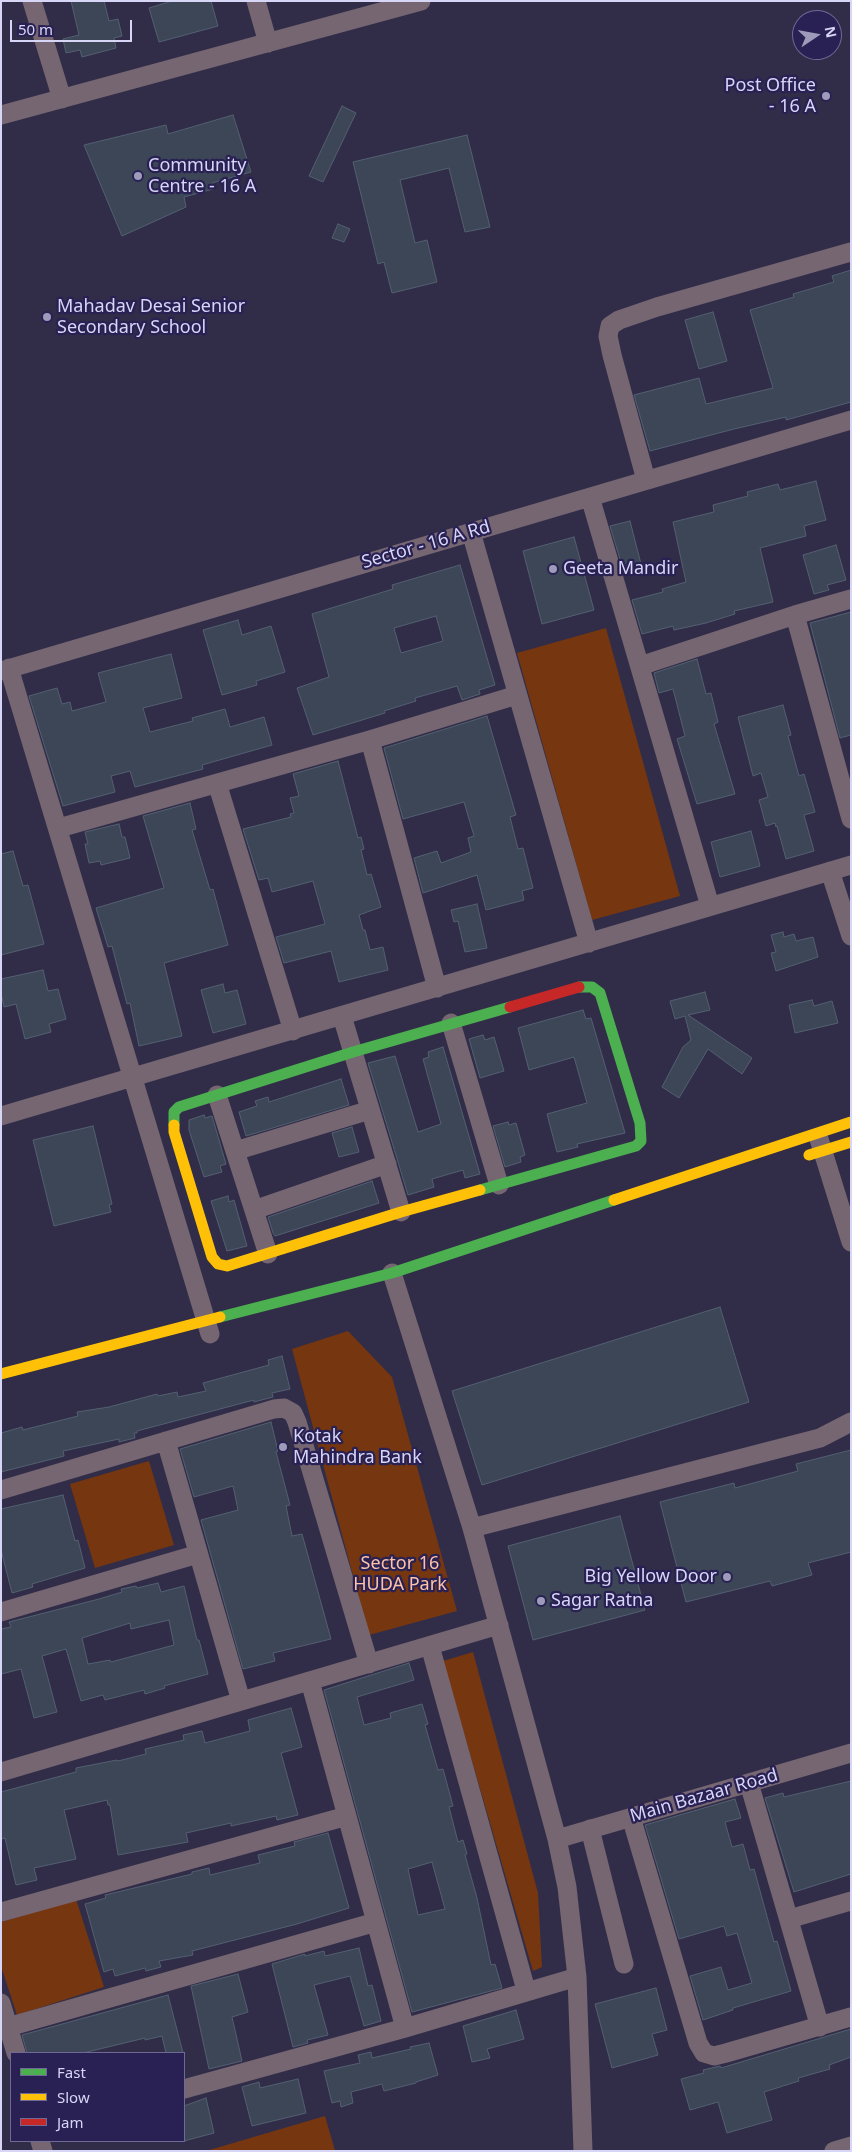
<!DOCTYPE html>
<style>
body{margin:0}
#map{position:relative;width:852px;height:2152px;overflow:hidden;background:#312d48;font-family:"Noto Sans",sans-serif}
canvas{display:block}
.frame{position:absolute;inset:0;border:2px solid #d7d6f6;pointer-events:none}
.legend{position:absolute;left:10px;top:2052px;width:175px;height:90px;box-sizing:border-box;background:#292154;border:1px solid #6f6995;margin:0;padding:6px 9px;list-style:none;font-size:15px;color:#d7d6f6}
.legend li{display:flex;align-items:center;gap:10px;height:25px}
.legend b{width:25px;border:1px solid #6f6995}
.north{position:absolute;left:792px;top:10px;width:50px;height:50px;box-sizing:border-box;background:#292154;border:1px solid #6f6995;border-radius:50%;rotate:78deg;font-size:14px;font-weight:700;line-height:20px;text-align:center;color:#d7d6f6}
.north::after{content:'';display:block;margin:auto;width:18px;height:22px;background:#9d9bb9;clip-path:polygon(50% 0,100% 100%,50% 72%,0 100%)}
.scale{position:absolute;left:10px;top:20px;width:122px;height:22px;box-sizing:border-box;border:2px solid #d7d6f6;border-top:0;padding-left:6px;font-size:15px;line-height:18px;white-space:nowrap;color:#d7d6f6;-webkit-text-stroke:4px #292154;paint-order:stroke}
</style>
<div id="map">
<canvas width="852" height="2152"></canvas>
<div class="frame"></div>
<ul class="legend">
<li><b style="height:6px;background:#4caf50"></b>Fast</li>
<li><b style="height:6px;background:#ffc107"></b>Slow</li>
<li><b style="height:6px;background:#c62828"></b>Jam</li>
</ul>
<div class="north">N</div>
<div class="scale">50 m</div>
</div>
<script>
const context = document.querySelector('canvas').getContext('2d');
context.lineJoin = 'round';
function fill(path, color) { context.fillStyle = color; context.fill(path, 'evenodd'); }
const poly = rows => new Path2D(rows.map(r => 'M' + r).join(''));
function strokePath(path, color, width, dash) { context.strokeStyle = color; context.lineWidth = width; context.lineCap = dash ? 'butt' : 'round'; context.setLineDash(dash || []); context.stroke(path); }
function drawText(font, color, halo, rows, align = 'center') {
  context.font = font + ' "Noto Sans",sans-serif'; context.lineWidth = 4.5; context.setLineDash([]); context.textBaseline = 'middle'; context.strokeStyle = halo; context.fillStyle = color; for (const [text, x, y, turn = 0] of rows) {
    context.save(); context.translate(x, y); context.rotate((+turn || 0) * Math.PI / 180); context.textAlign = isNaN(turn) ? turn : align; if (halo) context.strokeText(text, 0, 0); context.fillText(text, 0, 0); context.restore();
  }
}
const green = poly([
 [606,628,680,896,592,920,517,653],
 [348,1331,392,1377,457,1611,369,1635,292,1349],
 [149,1461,174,1545,95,1568,70,1484],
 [473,1652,538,1893,542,1967,533,1971,443,1661],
 [76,1899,104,1987,17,2015,1,1966,1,1922],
 [325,2116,335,2151,206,2151]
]);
const building = poly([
 [71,1,104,1,109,21,118,19,122,36,114,38,116,48,82,57,80,50,66,53,63,39,79,35,71,1],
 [172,1,211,1,218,26,159,42,149,8,172,1],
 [342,106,356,113,323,182,309,176,342,106],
 [233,115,251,172,212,183,213,189,184,197,186,207,122,236,84,145,166,125,168,134,233,115],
 [467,135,490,227,465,232,449,168,400,180,415,243,427,240,437,282,392,293,384,262,378,264,353,162,467,135],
 [338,224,350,229,344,242,332,238,338,224],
 [851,270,851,402,786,420,786,417,734,429,650,451,634,395,699,378,706,404,773,388,750,310,794,297,793,294,834,282,832,276,851,270],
 [713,312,727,361,699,369,685,320,713,312],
 [816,481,826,520,804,526,806,536,760,548,773,602,734,611,735,614,706,623,674,630,673,626,642,634,632,600,663,592,662,589,686,582,673,522,714,512,713,505,748,496,747,492,778,484,780,490,816,481],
 [630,521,641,564,623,569,610,526,630,521],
 [574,537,594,610,542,624,523,551,574,537],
 [836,545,846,580,827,585,829,590,814,594,803,555,836,545],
 [460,565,495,685,479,690,480,694,462,700,457,686,415,698,416,701,384,711,385,713,313,735,297,688,329,677,312,614,393,589,392,585,460,565],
 [436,616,443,641,401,653,394,628,436,616],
 [851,612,851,735,840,738,810,623,851,612],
 [238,620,242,635,271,626,285,672,256,681,257,685,222,695,203,630,238,620],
 [171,654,182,698,143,708,150,732,193,721,192,718,225,709,230,727,264,717,272,745,202,765,203,769,135,787,130,771,111,776,115,792,63,806,29,696,57,688,62,704,70,702,72,711,106,702,98,673,171,654],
 [697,659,706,694,711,693,718,722,714,724,735,794,697,804,677,739,685,736,673,689,659,693,654,673,697,659],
 [783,705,791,735,788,736,799,776,804,774,815,812,804,815,814,851,786,859,777,826,776,827,775,823,766,826,759,800,768,797,761,773,753,776,738,717,783,705],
 [487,716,516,815,510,817,518,849,523,848,533,888,522,891,524,900,486,910,477,875,423,893,414,858,437,851,441,863,471,852,468,838,474,836,464,802,403,819,384,748,487,716],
 [338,761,358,838,361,837,364,849,361,850,367,875,371,874,381,907,359,915,363,930,365,930,370,950,383,947,388,970,339,982,331,951,284,963,276,937,325,924,313,881,272,892,268,878,259,880,243,829,291,817,290,814,294,813,290,798,299,796,293,774,338,761],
 [190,803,196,829,192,830,210,890,213,889,228,945,164,963,182,1036,139,1046,130,1003,127,1004,112,946,108,947,96,908,164,888,143,816,190,803],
 [119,824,122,837,125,837,130,858,101,865,100,861,89,863,85,844,88,844,85,832,119,824],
 [751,831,760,866,720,877,711,842,751,831],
 [13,851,23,886,28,885,44,944,1,955,1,854,13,851],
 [477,904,487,948,465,952,458,921,454,922,451,910,477,904],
 [783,932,784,937,794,934,796,941,813,937,818,957,776,971,771,953,776,952,771,935,783,932],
 [43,970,48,991,58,989,66,1019,49,1024,51,1032,25,1039,16,1004,4,1007,1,993,1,979,43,970],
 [223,984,225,993,237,990,246,1024,213,1033,201,990,223,984],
 [705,992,710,1010,688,1015,752,1058,742,1074,708,1049,679,1098,662,1087,683,1047,691,1040,685,1016,675,1019,670,1001,705,992],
 [812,1000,814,1006,832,1001,838,1023,795,1033,789,1005,812,1000],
 [583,1010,586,1019,591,1018,625,1133,577,1144,578,1147,557,1152,547,1114,587,1103,574,1057,529,1070,518,1028,583,1010],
 [483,1035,485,1040,494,1037,504,1071,480,1078,469,1039,483,1035],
 [443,1047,480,1174,465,1178,463,1170,432,1179,434,1187,408,1195,368,1063,395,1056,418,1132,441,1124,423,1059,429,1057,428,1052,443,1047],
 [341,1079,349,1105,246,1136,239,1112,257,1106,255,1101,268,1097,269,1102,341,1079],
 [204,1115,205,1118,212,1116,226,1164,220,1166,222,1172,204,1177,189,1130,189,1120,204,1115],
 [508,1122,509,1125,516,1123,525,1155,520,1157,521,1162,505,1167,493,1126,508,1122],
 [93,1126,112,1204,109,1205,111,1212,54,1226,33,1140,93,1126],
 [352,1127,359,1152,339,1157,332,1133,352,1127],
 [372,1181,379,1203,275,1236,273,1233,268,1217,372,1181],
 [228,1196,229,1202,234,1200,247,1246,227,1251,211,1201,228,1196],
 [720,1307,749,1402,482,1485,452,1391,720,1307],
 [282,1356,290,1389,272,1393,273,1397,254,1402,254,1400,137,1431,137,1433,134,1433,135,1438,119,1442,119,1439,63,1451,64,1456,1,1472,1,1433,22,1427,23,1430,78,1416,77,1412,109,1407,157,1394,158,1396,177,1392,178,1397,206,1391,203,1383,269,1365,268,1360,282,1356],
 [271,1422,278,1451,276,1452,290,1505,286,1506,292,1536,302,1534,331,1639,273,1653,275,1661,243,1669,201,1520,238,1510,233,1486,194,1497,180,1449,271,1422],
 [851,1450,851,1552,808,1563,812,1575,772,1586,770,1581,686,1602,660,1502,734,1483,735,1488,798,1471,796,1464,851,1450],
 [63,1495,75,1541,78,1540,85,1568,32,1584,33,1587,12,1593,1,1550,1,1509,63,1495],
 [620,1516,645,1610,533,1640,508,1546,620,1516],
 [158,1583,161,1592,184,1586,197,1640,199,1640,208,1674,164,1686,165,1688,145,1694,144,1690,105,1700,103,1695,81,1701,66,1649,42,1656,57,1712,34,1718,21,1669,1,1674,1,1629,11,1627,9,1622,99,1599,122,1592,121,1589,136,1586,137,1588,158,1583],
 [169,1620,174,1645,111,1662,110,1660,88,1664,82,1638,130,1623,131,1629,169,1620],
 [409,1663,414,1680,357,1697,364,1725,391,1718,390,1713,422,1704,428,1724,425,1725,438,1770,443,1769,453,1806,449,1807,458,1842,463,1840,467,1854,465,1855,477,1898,491,1965,495,1964,502,1988,412,2012,324,1690,409,1663],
 [432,1862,445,1909,418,1915,408,1869,432,1862],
 [291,1708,302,1747,281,1753,298,1815,277,1820,276,1816,231,1826,231,1823,186,1833,188,1842,118,1855,110,1805,108,1805,107,1800,64,1810,76,1859,34,1868,37,1880,16,1885,5,1838,1,1839,1,1792,76,1772,76,1768,117,1760,118,1761,146,1754,145,1749,184,1740,183,1735,202,1731,205,1743,250,1731,248,1720,291,1708],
 [851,1781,851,1874,794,1892,765,1798,783,1793,784,1797,851,1781],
 [735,1799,741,1818,725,1822,732,1847,743,1844,750,1870,754,1869,774,1942,777,1941,791,1991,733,2008,733,2010,703,2020,690,1976,721,1967,728,1990,752,1983,737,1933,727,1936,724,1926,679,1939,645,1825,735,1799],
 [328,1833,349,1908,297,1924,192,1951,193,1955,159,1961,161,1967,146,1971,145,1968,115,1976,113,1969,104,1972,85,1904,106,1898,105,1895,192,1874,192,1872,209,1868,210,1875,260,1863,258,1855,295,1846,294,1842,328,1833],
 [359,1948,368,1986,372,1985,381,2021,364,2026,350,1976,314,1985,328,2035,307,2040,308,2043,293,2047,272,1964,305,1954,305,1956,324,1951,325,1956,359,1948],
 [238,1974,248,2012,232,2017,242,2061,209,2069,191,1986,238,1974],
 [656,1988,667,2030,652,2034,658,2055,612,2068,595,2004,656,1988],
 [168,1995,183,2053,166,2053,162,2036,145,2040,145,2038,83,2053,27,2053,22,2035,168,1995],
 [516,2010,524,2039,487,2049,490,2058,472,2062,463,2026,516,2010],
 [851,2029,851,2057,829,2065,830,2069,798,2078,799,2081,764,2092,772,2120,727,2133,718,2102,690,2110,681,2079,704,2073,703,2070,720,2066,721,2068,851,2029],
 [429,2043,438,2075,416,2082,416,2083,384,2091,382,2084,351,2092,353,2103,341,2107,340,2101,332,2103,324,2071,360,2063,358,2055,371,2052,372,2058,411,2049,410,2047,429,2043],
 [298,2079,306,2113,252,2126,242,2087,259,2082,260,2088,298,2079],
 [206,2098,214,2133,184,2141,184,2106,206,2098]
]);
const street = poly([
 [32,1,62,99],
 [256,1,268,43],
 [1,115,421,1],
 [646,480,612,355,608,336,610,326,619,320,657,307,851,252],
 [590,497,710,906],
 [471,532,589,943],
 [795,615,851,819],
 [640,666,795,615,851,599],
 [9,668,210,1334],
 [1,671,851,420],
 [370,740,437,988],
 [217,783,293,1031],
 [59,828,370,740,517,695],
 [830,871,851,936],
 [342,1016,401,1212],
 [451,1023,499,1185],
 [217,1095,268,1254],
 [1,1116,851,865],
 [819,1139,851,1242],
 [235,1151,370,1110],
 [254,1210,387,1164],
 [392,1273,472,1528,557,1839,567,1887,577,1977,583,2151],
 [166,1441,241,1701],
 [1,1490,274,1409,284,1408,293,1413,297,1422,369,1664],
 [472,1528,820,1438,851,1422],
 [1,1612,198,1554],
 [430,1646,526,1990],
 [310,1681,405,2028],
 [1,1772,499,1625],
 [749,1783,820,2027],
 [631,1817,698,2043,704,2053,714,2056,726,2053,851,2017],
 [590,1829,624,1964],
 [557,1839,851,1753],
 [1,1912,347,1816],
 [789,1919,851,1901],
 [1,2003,16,2053],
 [8,2027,376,1922],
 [184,2089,405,2028,577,1977],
 [40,2141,43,2151],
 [834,2151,851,2146]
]);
const fast = poly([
 [174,1125,174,1112,179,1107,353,1052,510,1007],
 [480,1190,636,1146,641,1141,640,1123,600,993,592,987,579,987],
 [220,1317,392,1273,614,1200]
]);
const slow = poly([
 [174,1125,174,1132,212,1257,218,1264,227,1266,401,1212,480,1190],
 [809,1155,851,1142],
 [614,1200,851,1122],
 [1,1374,220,1317]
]);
const jam = poly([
 [510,1007,579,987]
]);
const markers = [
 [826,96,5,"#9d9bb9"],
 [138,176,5,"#9d9bb9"],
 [47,317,5,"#9d9bb9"],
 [553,569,5,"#9d9bb9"],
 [283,1447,5,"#9d9bb9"],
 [727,1577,5,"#9d9bb9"],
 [541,1601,5,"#9d9bb9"]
];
const poiNames = [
 ["Post Office",816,86,"right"],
 ["- 16 A",816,107,"right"],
 ["Community",148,166],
 ["Centre - 16 A",148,187],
 ["Mahadav Desai Senior",57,307],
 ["Secondary School",57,328],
 ["Geeta Mandir",563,569],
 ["Kotak",293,1437],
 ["Mahindra Bank",293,1458],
 ["Big Yellow Door",717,1577,"right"],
 ["Sagar Ratna",551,1601]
];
const streetNames = [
 ["Sector - 16 A Rd",426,545,-16],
 ["Main Bazaar Road",704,1796,-16]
];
const parkNames = [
 ["Sector 16",400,1564],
 ["HUDA Park",400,1585]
];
fill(green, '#76360f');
fill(building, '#3c4656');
strokePath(building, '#536072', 1);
strokePath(street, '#766672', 19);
strokePath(fast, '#4caf50', 11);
strokePath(slow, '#ffc107', 11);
strokePath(jam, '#c62828', 11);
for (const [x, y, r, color] of markers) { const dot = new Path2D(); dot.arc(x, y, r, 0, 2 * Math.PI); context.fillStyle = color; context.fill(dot); strokePath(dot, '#292154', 2); }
drawText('18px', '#d7d6f6', '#292154', poiNames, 'left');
drawText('18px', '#d7d6f6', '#292154', streetNames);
drawText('18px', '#fdc3a7', '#292154', parkNames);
</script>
